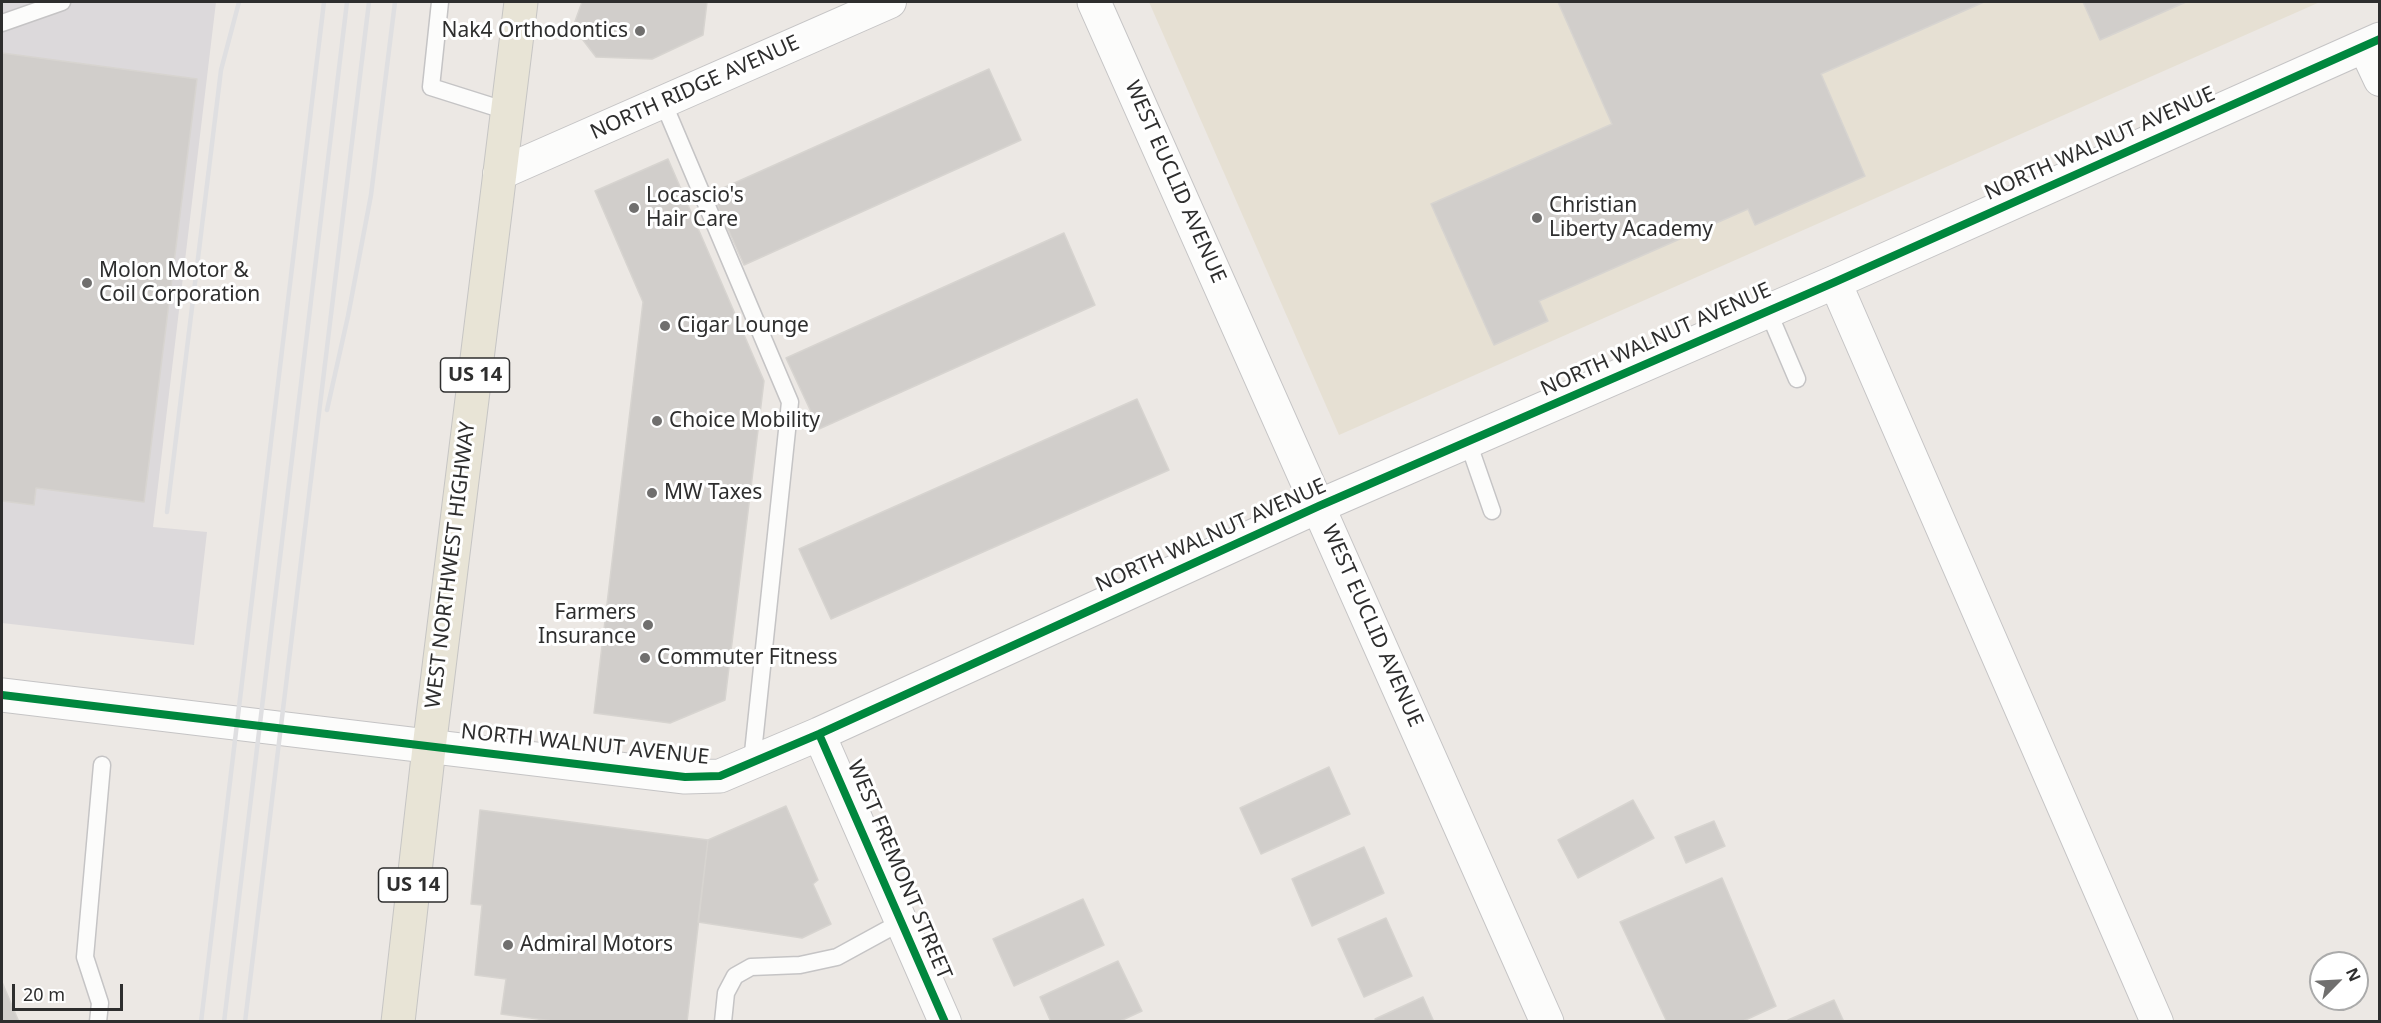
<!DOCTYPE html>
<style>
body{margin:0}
#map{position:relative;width:2381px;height:1023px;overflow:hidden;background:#ece8e4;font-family:"Noto Sans",sans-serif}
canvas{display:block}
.frame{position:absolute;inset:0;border:3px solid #2e2e2e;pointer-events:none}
.north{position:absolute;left:2309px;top:951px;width:60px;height:60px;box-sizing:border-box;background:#fff;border:2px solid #ababab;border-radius:50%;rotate:66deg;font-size:16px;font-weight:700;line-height:24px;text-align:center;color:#2e2e2e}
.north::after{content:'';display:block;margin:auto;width:21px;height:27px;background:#706f6e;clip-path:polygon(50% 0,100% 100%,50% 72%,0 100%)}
.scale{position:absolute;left:12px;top:984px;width:111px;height:27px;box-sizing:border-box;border:3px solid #2e2e2e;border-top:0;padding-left:8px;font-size:18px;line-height:21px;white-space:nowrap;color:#2e2e2e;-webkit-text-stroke:4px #fff;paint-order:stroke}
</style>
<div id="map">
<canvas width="2381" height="1023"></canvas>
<div class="frame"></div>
<div class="north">N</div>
<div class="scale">20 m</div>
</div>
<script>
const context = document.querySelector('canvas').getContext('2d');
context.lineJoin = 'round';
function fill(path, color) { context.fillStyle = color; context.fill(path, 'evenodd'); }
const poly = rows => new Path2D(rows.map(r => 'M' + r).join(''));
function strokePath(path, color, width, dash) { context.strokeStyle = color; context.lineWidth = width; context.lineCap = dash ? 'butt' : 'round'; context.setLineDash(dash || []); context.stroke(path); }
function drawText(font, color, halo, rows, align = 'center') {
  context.font = font + ' "Noto Sans",sans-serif'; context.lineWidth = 6; context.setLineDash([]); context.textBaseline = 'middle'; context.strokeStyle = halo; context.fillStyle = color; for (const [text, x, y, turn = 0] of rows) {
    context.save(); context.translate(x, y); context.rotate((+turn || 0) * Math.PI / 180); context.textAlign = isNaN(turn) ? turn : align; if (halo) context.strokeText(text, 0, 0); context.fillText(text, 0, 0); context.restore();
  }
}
const industrial = poly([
 [2,2,216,2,153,527,207,532,194,645,2,623]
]);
const education = poly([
 [1149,2,2320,2,1339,435]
]);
const building = poly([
 [582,2,707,2,703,35,652,59,596,57,573,27,582,2],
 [1558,2,1984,2,1821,74,1865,176,1755,225,1748,209,1539,301,1548,321,1494,345,1431,204,1612,124,1558,2],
 [2083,2,2186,2,2100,40,2083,2],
 [2,53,197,79,144,502,36,488,34,505,2,501,2,53],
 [989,69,1021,140,744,265,712,193,989,69],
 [668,159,764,381,725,700,670,723,594,713,643,302,595,191,668,159],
 [1064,233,1095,305,819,429,786,358,1064,233],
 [1137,399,1169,470,831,619,799,549,1137,399],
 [1329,767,1350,814,1261,854,1240,808,1329,767],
 [1633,800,1654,838,1578,878,1558,840,1633,800],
 [786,806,818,880,813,884,831,924,802,938,698,922,708,840,786,806],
 [480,810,708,840,687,1022,560,1022,501,1014,506,979,475,975,482,905,471,904,480,810],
 [1714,821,1725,846,1686,863,1675,837,1714,821],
 [1364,847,1384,893,1312,926,1292,879,1364,847],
 [1722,878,1776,1006,1741,1022,1667,1022,1620,922,1722,878],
 [1083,899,1104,945,1014,986,993,939,1083,899],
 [1386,918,1412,976,1364,997,1338,939,1386,918],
 [1118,961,1142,1011,1118,1022,1051,1022,1040,997,1118,961],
 [2,982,19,1022,2,1022,2,982],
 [1423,997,1434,1022,1377,1022,1375,1019,1423,997],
 [1834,1000,1844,1022,1788,1022,1788,1020,1834,1000]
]);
const lane = poly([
 [440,2,431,87,507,111],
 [2,23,62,2],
 [663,102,790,402,752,762],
 [1768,311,1797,379],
 [1468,442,1492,511],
 [98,1022,100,1003,85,957,102,765],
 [723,1022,726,993,735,976,751,967,800,965,837,957,901,922]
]);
const street = poly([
 [2364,46,2380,80],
 [499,174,890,2],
 [1835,282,2157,1022],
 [819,734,945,1022]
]);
const secondary = poly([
 [1094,2,1547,1022],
 [2,695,685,777,720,776,819,734,1319,506,1835,282,2380,39]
]);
const primary = poly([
 [398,1022,429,748,521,2]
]);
const rail = poly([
 [327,410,348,316,371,195,395,2],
 [167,512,221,70,239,2],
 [201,1022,324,2],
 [224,1022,347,2],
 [245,1022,369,2]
]);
const cycleway = poly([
 [2,695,685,777,720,776,819,734,1319,506,1835,282,2380,39],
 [819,734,945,1022]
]);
const markers = [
 [640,31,6,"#706f6e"],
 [634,208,6,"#706f6e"],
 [1537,218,6,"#706f6e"],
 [87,283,6,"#706f6e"],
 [665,326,6,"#706f6e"],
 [657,421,6,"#706f6e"],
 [652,493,6,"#706f6e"],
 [648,625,6,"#706f6e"],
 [645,658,6,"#706f6e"],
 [508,945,6,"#706f6e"]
];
const shields = [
 [475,375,69],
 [413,885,69]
];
const shieldNames = [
 ["US 14",475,375],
 ["US 14",413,885]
];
const poiNames = [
 ["Nak4 Orthodontics",628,31,"right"],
 ["Locascio's",646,196],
 ["Hair Care",646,220],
 ["Christian",1549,206],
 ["Liberty Academy",1549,230],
 ["Molon Motor &",99,271],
 ["Coil Corporation",99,295],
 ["Cigar Lounge",677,326],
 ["Choice Mobility",669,421],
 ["MW Taxes",664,493],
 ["Farmers",636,613,"right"],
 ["Insurance",636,637,"right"],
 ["Commuter Fitness",657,658],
 ["Admiral Motors",520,945]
];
const streetNames = [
 ["NORTH RIDGE AVENUE",695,88,-24],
 ["NORTH WALNUT AVENUE",2100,144,-24],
 ["WEST EUCLID AVENUE",1175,182,66],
 ["NORTH WALNUT AVENUE",1656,340,-24],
 ["NORTH WALNUT AVENUE",1211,536,-24],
 ["WEST NORTHWEST HIGHWAY",451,565,-83],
 ["WEST EUCLID AVENUE",1372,626,66],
 ["NORTH WALNUT AVENUE",585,745,6],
 ["WEST FREMONT STREET",899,870,67]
];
fill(industrial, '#dcd9db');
fill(education, '#e6e0d3');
fill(building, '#d1cecb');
strokePath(building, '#d7d4d0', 1.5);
strokePath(lane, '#c5c4c5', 19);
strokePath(street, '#c5c4c5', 34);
strokePath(secondary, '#c5c4c5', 35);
strokePath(primary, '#c6c5c4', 35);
strokePath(lane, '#fcfcfb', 16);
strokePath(street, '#fcfcfb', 32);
strokePath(secondary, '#fcfcfb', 33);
strokePath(primary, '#e8e4d6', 33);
strokePath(rail, '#dfdfe1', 4.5);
strokePath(cycleway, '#00873e', 8);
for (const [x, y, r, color] of markers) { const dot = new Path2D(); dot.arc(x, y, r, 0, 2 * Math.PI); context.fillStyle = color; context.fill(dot); strokePath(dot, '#fff', 2); }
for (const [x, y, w] of shields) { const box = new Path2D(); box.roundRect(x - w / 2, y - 17, w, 34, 4.5); context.fillStyle = '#fff'; context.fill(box); strokePath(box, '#2e2e2e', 1.5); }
drawText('bold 20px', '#2e2e2e', null, shieldNames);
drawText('21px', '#2e2e2e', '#fff', poiNames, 'left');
drawText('21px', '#2e2e2e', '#fff', streetNames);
</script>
